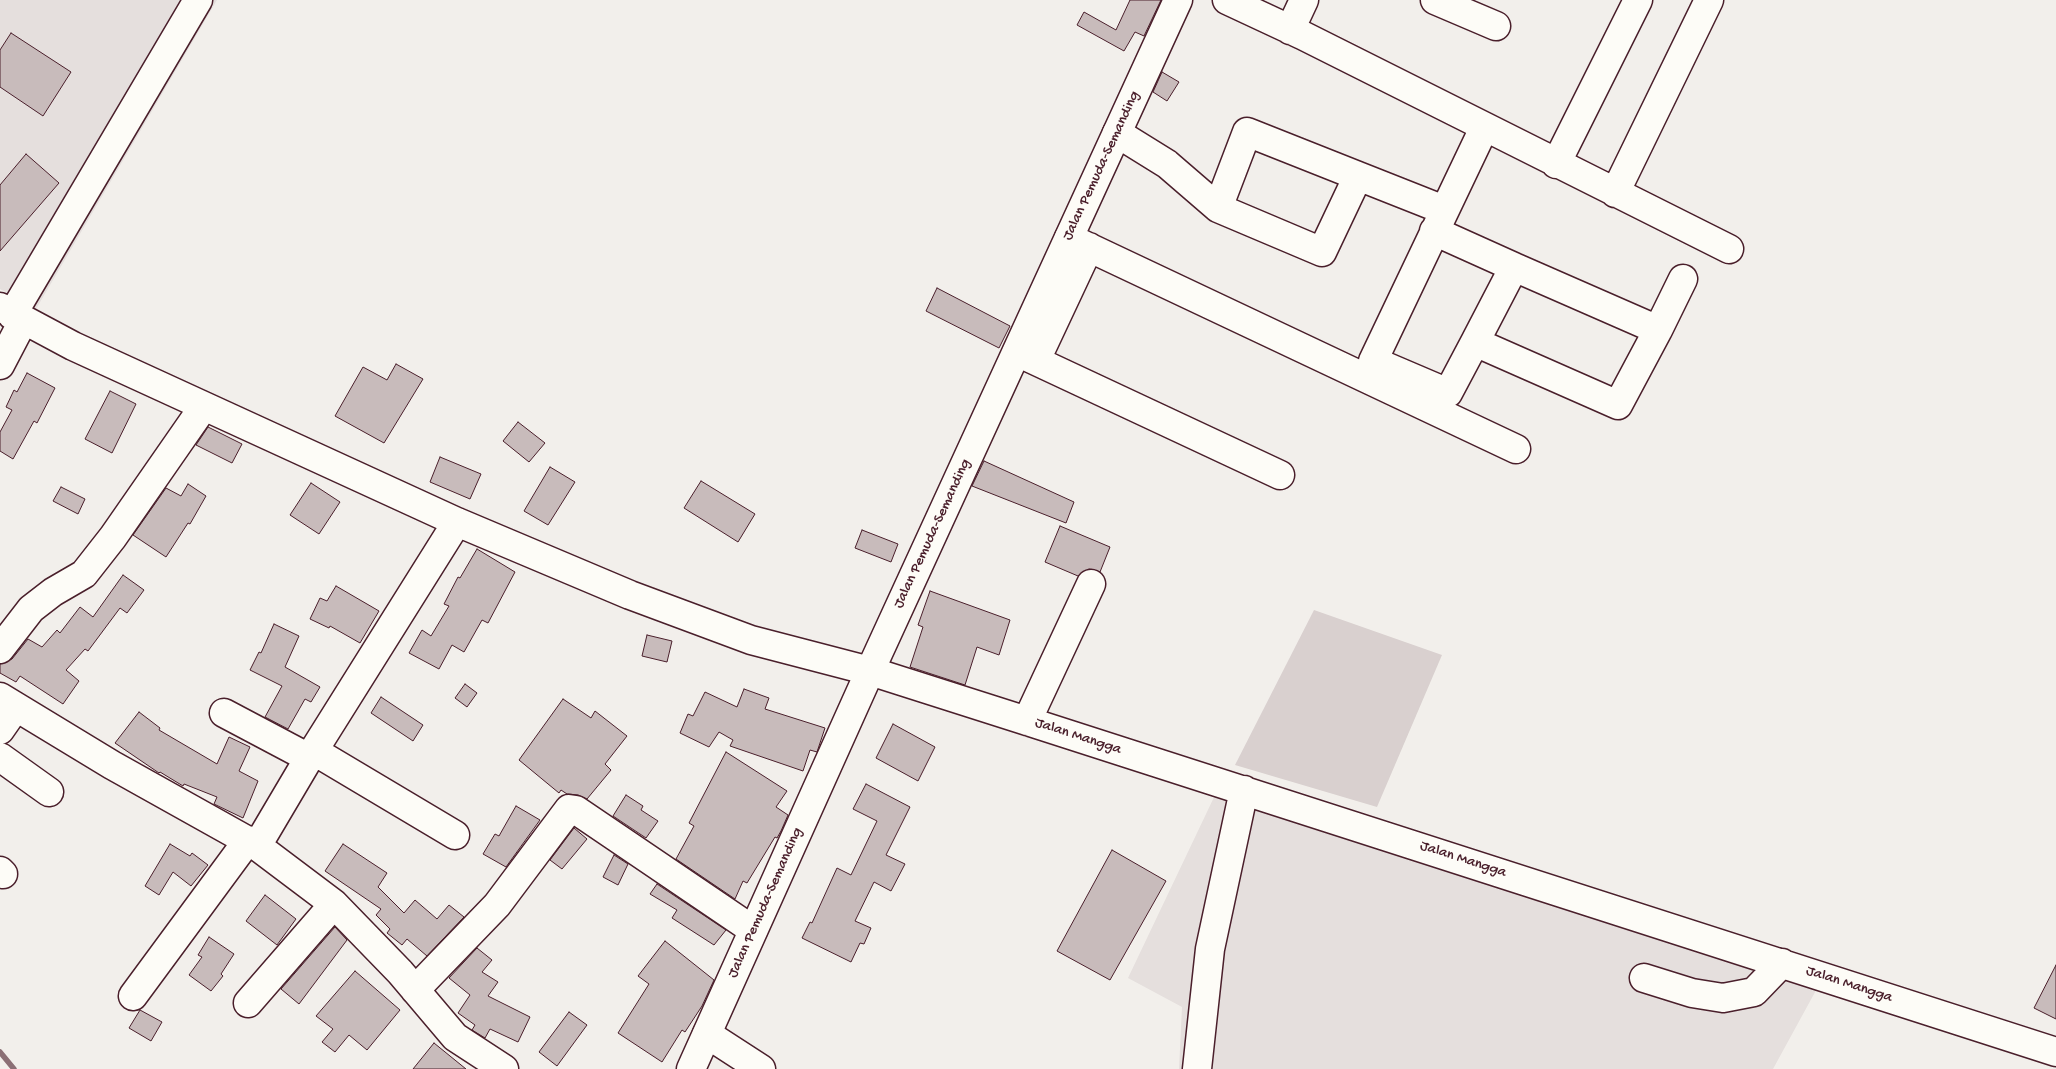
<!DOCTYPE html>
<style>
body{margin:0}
canvas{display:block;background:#f2efeb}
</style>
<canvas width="2056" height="1069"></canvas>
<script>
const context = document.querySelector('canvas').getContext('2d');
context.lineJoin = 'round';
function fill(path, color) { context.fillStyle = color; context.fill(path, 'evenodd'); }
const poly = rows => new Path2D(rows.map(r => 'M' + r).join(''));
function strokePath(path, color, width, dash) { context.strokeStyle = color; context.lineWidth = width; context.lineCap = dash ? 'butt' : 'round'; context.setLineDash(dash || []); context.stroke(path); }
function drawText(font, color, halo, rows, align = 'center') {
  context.font = font + ' "Gochi Hand",sans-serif'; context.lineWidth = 4; context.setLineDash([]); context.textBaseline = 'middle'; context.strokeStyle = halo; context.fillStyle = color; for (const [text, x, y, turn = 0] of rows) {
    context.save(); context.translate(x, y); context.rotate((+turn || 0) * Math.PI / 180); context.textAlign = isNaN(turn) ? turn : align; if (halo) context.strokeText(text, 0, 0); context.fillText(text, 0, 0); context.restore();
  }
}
const built = poly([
 [0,0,217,0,36,309,0,289],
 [1216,793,1820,983,1773,1069,1179,1069,1182,1007,1128,978]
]);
const green = poly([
 [1314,610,1442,655,1377,807,1235,765]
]);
const stream = poly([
 [0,1052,14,1069]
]);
const building = poly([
 [1130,0,1161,0,1144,36,1135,32,1124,51,1077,25,1084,12,1116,30,1130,0],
 [11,33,71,72,43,116,0,87,0,50,11,33],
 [1162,72,1179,82,1167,101,1153,92,1162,72],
 [26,154,59,183,0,251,0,185,26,154],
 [937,288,1010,326,999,348,926,311,937,288],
 [396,364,423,379,384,443,335,416,363,367,387,380,396,364],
 [27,373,55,388,37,423,34,421,13,459,0,451,0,432,12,410,6,407,14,390,17,392,27,373],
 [110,391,136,404,112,453,85,439,110,391],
 [518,422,545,443,529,462,503,441,518,422],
 [208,427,242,444,232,463,196,445,208,427],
 [440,457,481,474,470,499,430,482,440,457],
 [984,461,1074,502,1066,523,972,486,984,461],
 [550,467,575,482,548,525,524,511,550,467],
 [701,481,755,514,738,542,684,508,701,481],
 [311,483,340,502,319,534,290,515,311,483],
 [188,484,206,496,190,524,188,523,166,557,133,535,166,488,181,496,188,484],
 [61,487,85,499,78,514,53,501,61,487],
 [1060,526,1110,547,1100,572,1089,569,1078,576,1045,562,1060,526],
 [862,530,898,544,891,562,855,548,862,530],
 [477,549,515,572,488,623,482,620,464,652,452,645,439,669,409,653,422,630,431,636,449,606,444,604,458,577,460,578,477,549],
 [123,575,144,590,127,613,120,608,88,651,85,649,66,670,79,681,63,704,20,676,16,682,0,673,0,664,12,659,28,639,42,647,57,630,60,633,80,607,93,617,123,575],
 [336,586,379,611,360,643,330,626,329,628,310,619,320,598,327,601,336,586],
 [930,591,1010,620,999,655,977,647,965,685,910,667,923,627,918,625,930,591],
 [274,624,299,636,285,667,320,687,311,702,305,699,288,729,265,717,282,686,250,670,259,652,261,653,274,624],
 [647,635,672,641,667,662,642,656,647,635],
 [465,684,477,693,467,707,455,698,465,684],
 [744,689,769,698,765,709,825,728,817,752,810,750,803,771,730,746,733,740,719,732,709,747,680,733,688,714,693,716,705,692,737,707,744,689],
 [381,697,423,725,413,741,371,713,381,697],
 [563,699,591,718,595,711,627,736,605,764,611,770,587,799,578,795,567,794,561,790,559,793,519,760,563,699],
 [139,712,160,728,159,730,217,764,229,737,250,747,239,771,258,781,243,818,214,804,217,797,184,784,183,786,160,772,159,773,115,743,139,712],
 [893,724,935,747,918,781,876,758,893,724],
 [726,752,787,791,776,807,788,815,781,831,777,838,775,837,747,883,743,881,735,899,676,859,694,826,689,823,726,752],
 [866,784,910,807,886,855,905,864,891,891,874,882,855,921,871,928,864,944,860,943,851,962,802,938,810,922,812,923,837,868,851,875,877,821,853,809,866,784],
 [626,795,643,806,641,810,658,821,646,838,613,816,626,795],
 [516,806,540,820,506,867,483,854,495,834,499,836,516,806],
 [574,828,587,839,562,869,550,860,574,828],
 [170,844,190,856,192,853,208,865,191,886,173,872,159,895,145,886,170,844],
 [343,844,387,873,378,887,404,913,415,900,437,919,449,905,464,917,427,956,407,939,402,945,387,933,390,929,376,915,381,909,325,871,343,844],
 [1112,850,1166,881,1110,980,1057,951,1112,850],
 [614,855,628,864,618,885,603,877,614,855],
 [657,884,726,930,714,945,672,918,677,910,650,894,657,884],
 [265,895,296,919,277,945,246,921,265,895],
 [335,927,347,940,299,1004,281,989,335,927],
 [209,937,234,954,221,974,223,976,211,991,189,975,202,957,198,955,209,937],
 [665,941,714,980,702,1006,685,1032,682,1030,662,1062,618,1033,649,984,638,976,665,941],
 [477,948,492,960,482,972,498,982,488,996,530,1017,518,1042,490,1029,485,1038,472,1030,475,1025,458,1013,470,995,449,978,477,948],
 [2056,965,2056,1019,2034,1008,2056,965],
 [355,971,400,1010,367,1050,349,1035,335,1052,322,1042,333,1029,316,1016,355,971],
 [140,1010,162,1022,151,1041,129,1028,140,1010],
 [569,1012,587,1025,557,1066,539,1052,569,1012],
 [434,1043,466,1069,413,1069,434,1043]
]);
const minor = poly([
 [1227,0,1302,35,1729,249],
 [1435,0,1496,26],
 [1290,30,1304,0],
 [1117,133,1167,164,1218,208,1322,252,1358,176,1444,210],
 [1556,164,1638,0],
 [1615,193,1709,0],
 [1218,208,1247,132,1358,176],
 [1434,231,1514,267],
 [1069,238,1516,449],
 [0,307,73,346,457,522,630,595,751,640,870,671,1027,721,2056,1052],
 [12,315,198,0],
 [1658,330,1683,279],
 [1475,342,1618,405,1658,330,1514,267,1475,342,1448,393,1373,361,1484,128],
 [1017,352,1280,475],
 [1036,360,1089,247],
 [0,365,23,321],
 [0,649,31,609,53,592,84,574,113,537,204,406],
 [0,697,112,765,257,846,334,904,400,972,455,1037,504,1069],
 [224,713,309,758],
 [1027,721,1091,584],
 [0,730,16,707],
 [314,751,455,835],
 [0,757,49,792],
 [257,846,309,758,457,522],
 [0,871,3,874],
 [1644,978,1692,993,1723,998,1754,992,1782,963],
 [415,990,497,905,569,809,576,810,753,930],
 [133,996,248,840],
 [248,1003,334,904],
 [707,1034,761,1069],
 [1197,1069,1210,949,1244,790]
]);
const major = poly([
 [691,1069,870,671,1178,0]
]);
const streetNames = [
 ["Jalan Pemuda-Semanding",1102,166,-65],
 ["Jalan Pemuda-Semanding",933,534,-65],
 ["Jalan Mangga",1078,737,18],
 ["Jalan Mangga",1463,860,18],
 ["Jalan Pemuda-Semanding",766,903,-66],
 ["Jalan Mangga",1849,985,18]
];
fill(built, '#e5dfdd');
fill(green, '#d9d0cf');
strokePath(stream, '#8b6f75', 5.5);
fill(building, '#c8bbbb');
strokePath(building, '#4a1f2b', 1);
strokePath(minor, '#4a1f2b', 31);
strokePath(major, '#4a1f2b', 31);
strokePath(minor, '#fdfcf7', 28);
strokePath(major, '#fdfcf7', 28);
drawText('15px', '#4a1f2b', '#fdfcf7', streetNames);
</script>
